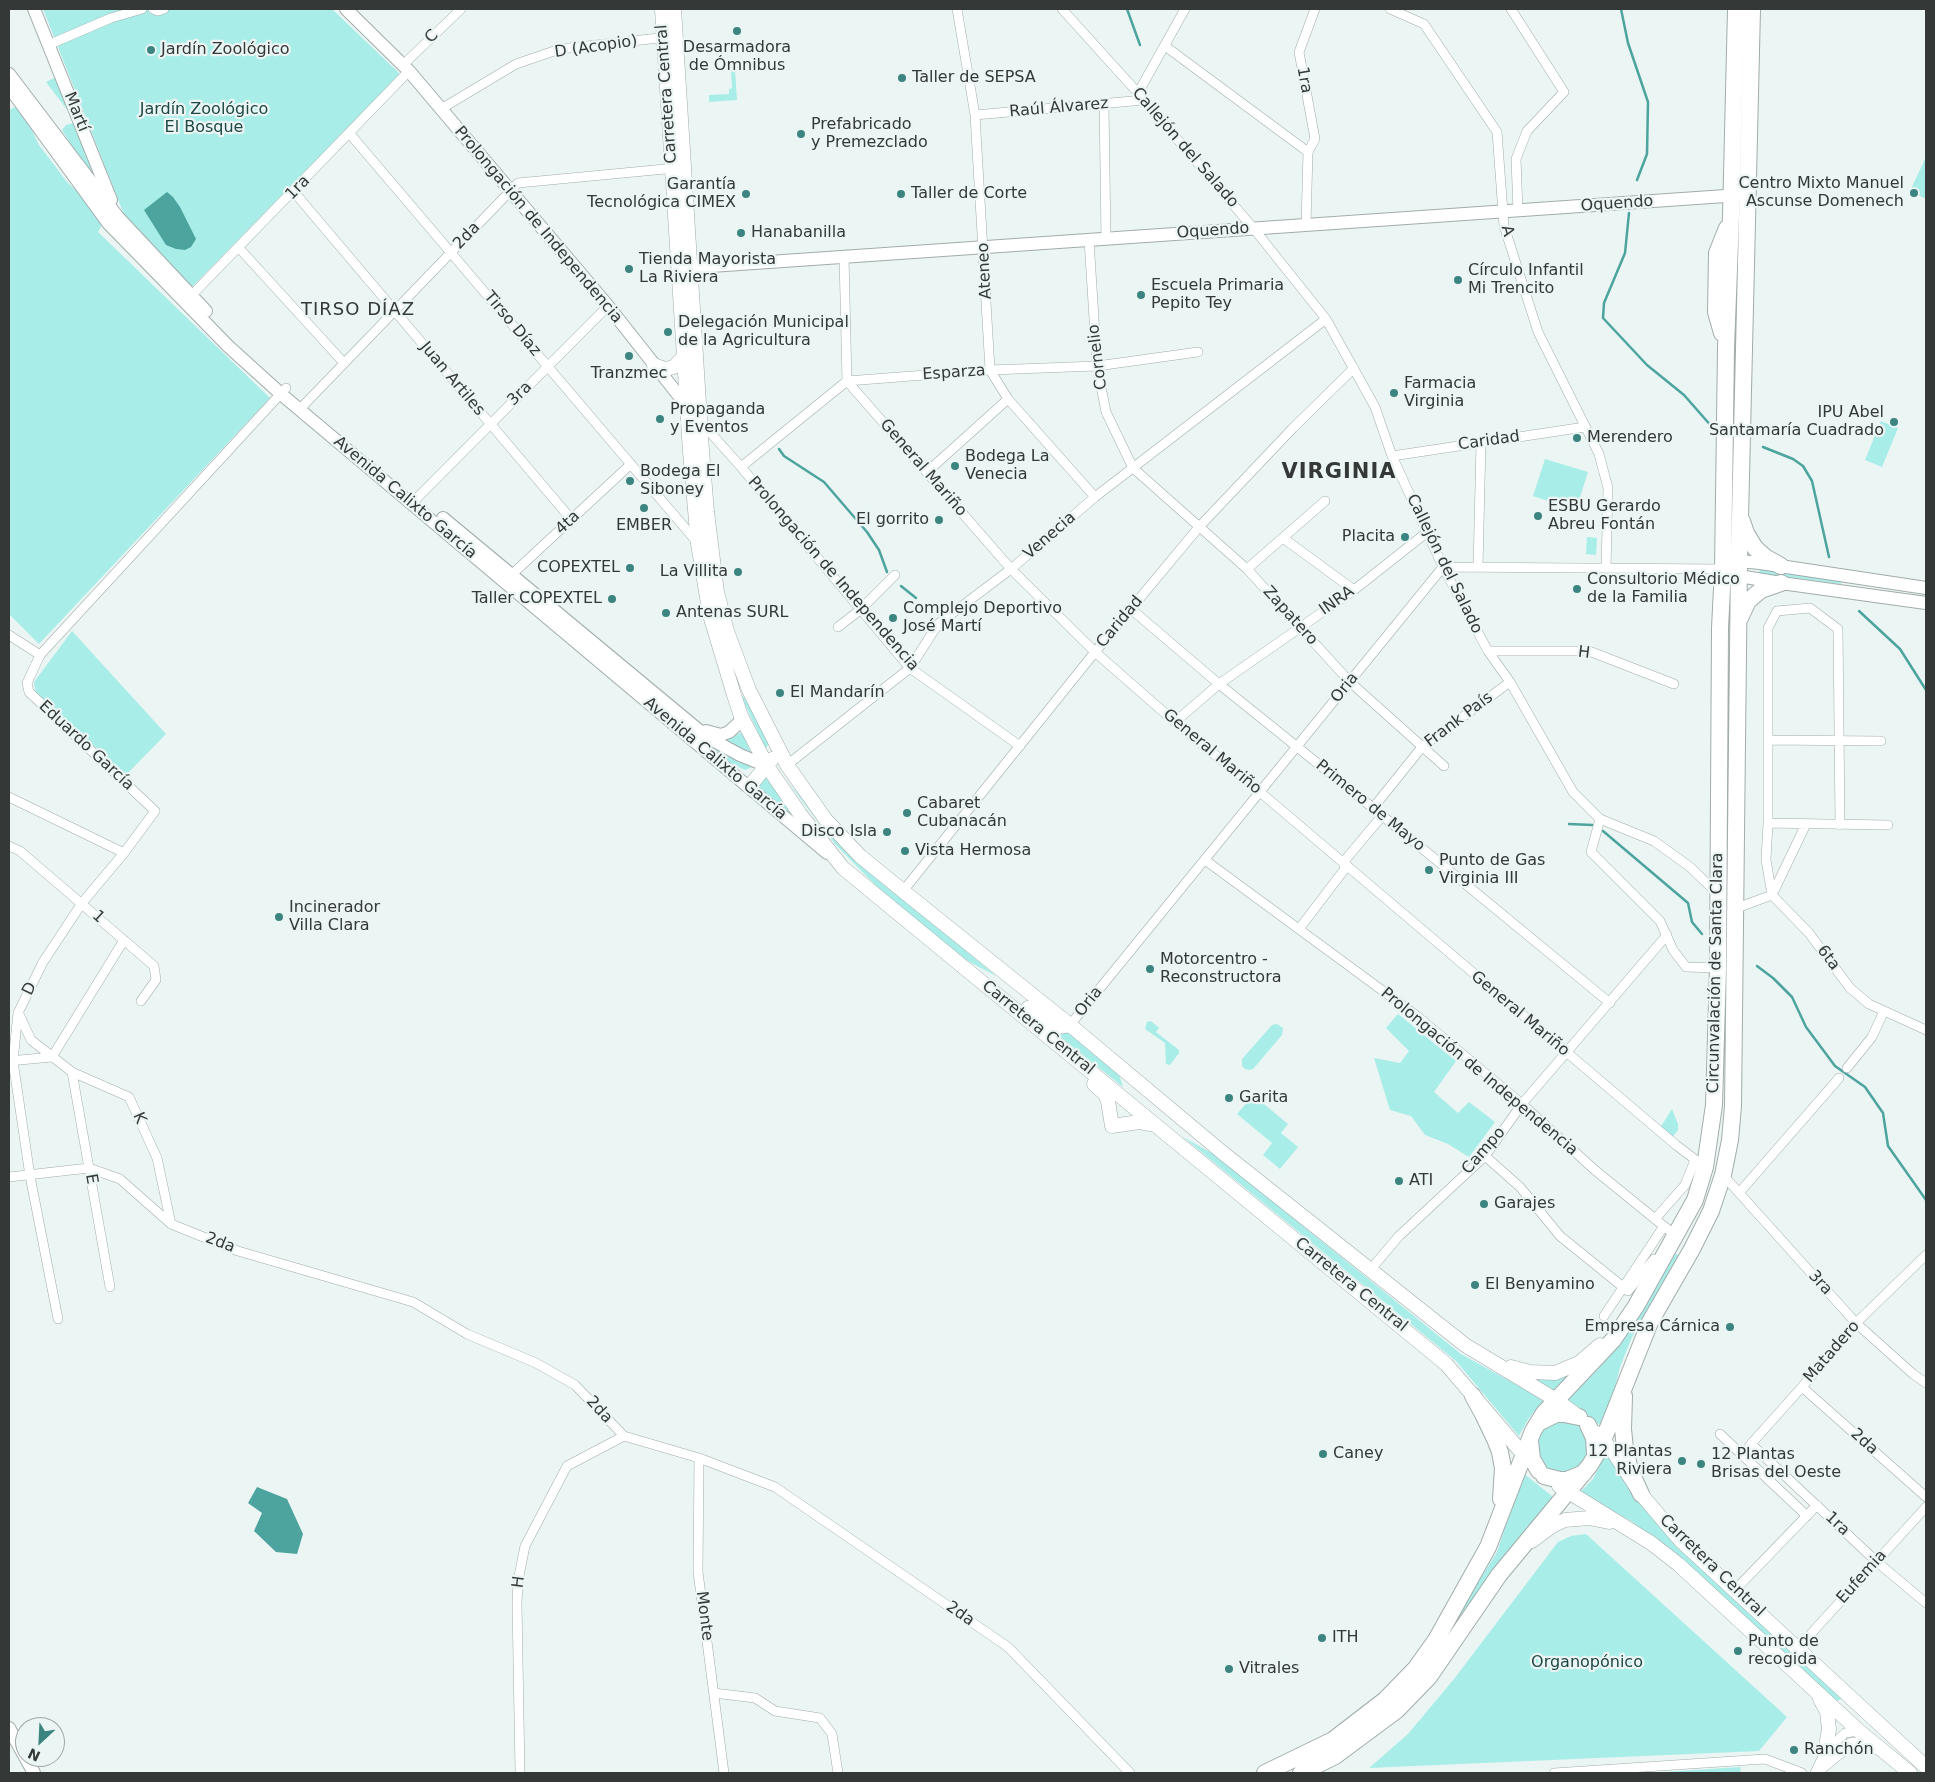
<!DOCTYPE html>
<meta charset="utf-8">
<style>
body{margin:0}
#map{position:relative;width:1935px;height:1782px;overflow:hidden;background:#eaf5f4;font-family:"DejaVu Sans",sans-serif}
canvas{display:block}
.frame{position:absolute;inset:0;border:10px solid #343837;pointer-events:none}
.north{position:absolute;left:15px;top:1717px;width:50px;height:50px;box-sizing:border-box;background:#eaf5f4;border:1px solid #a1a9a8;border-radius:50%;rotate:205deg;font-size:14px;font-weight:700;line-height:20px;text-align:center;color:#343837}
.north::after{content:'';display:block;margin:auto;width:18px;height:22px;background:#3c8480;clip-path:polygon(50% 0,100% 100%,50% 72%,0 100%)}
</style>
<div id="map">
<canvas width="1935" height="1782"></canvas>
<div class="frame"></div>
<div class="north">N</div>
</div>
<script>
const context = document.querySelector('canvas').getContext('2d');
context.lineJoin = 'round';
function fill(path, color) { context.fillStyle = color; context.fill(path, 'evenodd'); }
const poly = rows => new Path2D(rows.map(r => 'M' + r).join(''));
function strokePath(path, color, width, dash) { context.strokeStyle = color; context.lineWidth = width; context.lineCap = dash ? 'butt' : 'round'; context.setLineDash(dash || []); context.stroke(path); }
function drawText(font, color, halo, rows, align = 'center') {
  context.font = font + ' "DejaVu Sans",sans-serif'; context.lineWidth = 4.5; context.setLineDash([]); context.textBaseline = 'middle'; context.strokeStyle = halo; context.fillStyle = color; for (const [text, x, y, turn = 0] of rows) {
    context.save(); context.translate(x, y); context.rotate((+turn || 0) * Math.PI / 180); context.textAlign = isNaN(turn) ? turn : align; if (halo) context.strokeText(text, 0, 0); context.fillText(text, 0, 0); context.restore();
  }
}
const green = poly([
 [43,9,332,9,400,74,190,289,125,217],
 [731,70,735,70,737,100,709,102,709,95,729,94,729,89,732,88],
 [58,76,68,111,46,82],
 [15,107,22,110,39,145,67,182,81,195,101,223,101,227,98,232,270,398,39,644,9,614,9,110],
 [74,123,92,169,88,171,62,130,66,125],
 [1926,157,1926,199,1910,191],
 [1881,421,1898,428,1882,467,1865,460],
 [1545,459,1588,472,1576,510,1533,496],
 [1587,537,1597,538,1596,555,1586,554],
 [1760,568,1841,580,1841,584,1759,573],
 [72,631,166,734,126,775,37,694,35,689,34,682],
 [741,696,744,697,769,742,767,747,765,747],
 [682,721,757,765,745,770,732,764],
 [742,732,752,755,723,742],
 [766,774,800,825,754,786],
 [787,781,848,852,996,976,966,960,883,893,835,844],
 [1398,1014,1456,1061,1434,1092,1458,1113,1469,1102,1495,1122,1469,1157,1448,1144,1425,1135,1411,1116,1390,1110,1374,1058,1400,1063,1409,1051,1386,1028],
 [1151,1021,1159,1028,1156,1032,1179,1050,1179,1053,1170,1065,1166,1064,1165,1043,1145,1029,1147,1022],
 [1277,1024,1283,1028,1282,1035,1253,1069,1249,1070,1245,1069,1242,1066,1242,1059,1272,1025],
 [1047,1026,1070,1032,1118,1071,1123,1087],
 [1253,1095,1288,1124,1281,1133,1298,1147,1280,1169,1263,1155,1272,1143,1237,1114],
 [1672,1109,1678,1124,1678,1130,1672,1138,1660,1128],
 [1183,1137,1215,1155,1461,1354,1544,1400,1529,1418,1519,1436,1456,1361],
 [1675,1254,1679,1255,1632,1337,1620,1367,1605,1429,1567,1400,1598,1369,1622,1339,1640,1313],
 [1570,1375,1554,1393,1530,1379,1551,1378],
 [1556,1418,1582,1425,1592,1450,1576,1473,1556,1475,1539,1463,1536,1436],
 [1606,1453,1632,1492,1841,1696,1841,1699,1835,1702,1668,1548,1631,1521,1578,1494,1593,1479],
 [1523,1473,1557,1500,1505,1554,1443,1647,1427,1664,1497,1552],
 [1586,1534,1787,1717,1759,1751,1369,1768,1408,1734,1454,1679,1558,1542,1571,1536],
 [1740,1767,1741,1773,1650,1773]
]);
const water = poly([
 [167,192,173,197,180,207,196,239,191,247,185,250,176,249,166,245,144,210],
 [257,1487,287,1499,303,1534,297,1554,276,1552,254,1531,262,1513,248,1503]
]);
const stream = poly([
 [1127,9,1140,45],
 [1621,9,1628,43,1648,102,1647,154,1637,180],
 [1629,213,1625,253,1604,303,1603,318,1647,365,1684,395,1713,428],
 [1763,447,1793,459,1803,466,1812,481,1829,557],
 [779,449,784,456,824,482,867,532,879,550,887,572],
 [901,586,916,598],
 [1859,611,1900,649,1926,690],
 [1569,824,1592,825],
 [1603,831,1688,903,1692,922,1702,934],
 [1757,966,1773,978,1792,997,1806,1027,1835,1066,1865,1087,1883,1113,1888,1146,1926,1200]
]);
const street = poly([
 [153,9,158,11,164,9],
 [957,9,975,115,990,370,1008,399,1095,497],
 [1062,9,1138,93,1254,229,1326,319,1375,407,1392,456,1443,567,1488,651,1510,682,1573,792,1600,819,1654,841,1690,867,1717,893],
 [1390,9,1424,24,1497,132,1504,226,1538,332,1599,454,1608,488,1606,568],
 [1511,9,1564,92,1527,131,1516,159,1518,211],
 [48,45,111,18,142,9],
 [1165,46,1308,152],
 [403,65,461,9],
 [1138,93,1185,9],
 [1104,104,1106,239],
 [441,109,516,64,560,49,668,37],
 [975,115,1144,100],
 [350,134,697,542],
 [294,192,571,519],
 [1306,225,1308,152,1315,139,1299,52,1315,9],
 [1089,240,1097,366,1106,412,1133,468,1247,569,1350,682,1444,766],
 [239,248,344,363],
 [844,257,847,381,1011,569,1095,652,1175,722,1260,792,1676,1145,1705,1167],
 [189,298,409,71],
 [300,409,518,183,676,168],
 [700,421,741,467,910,668,1020,746],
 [1392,456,1585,427],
 [741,467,847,381,990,370,1097,366,1198,352],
 [927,472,1008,399],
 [412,503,608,306],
 [1283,538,1354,590],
 [1478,567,1481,443],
 [1247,569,1325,501],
 [508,578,631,464],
 [1131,609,1219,684,1373,808,1610,1003],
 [838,627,860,610,895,575],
 [9,635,40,655],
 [1488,651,1589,651,1674,684],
 [1175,722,1219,684,1354,590,1426,533],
 [1768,740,1881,741],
 [787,765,910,668,938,624,1011,569,1095,497,1326,319],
 [9,797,124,853],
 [1373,808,1422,747,1510,682],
 [1600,819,1591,852,1660,921,1673,950,1686,967,1718,968],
 [1768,823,1888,825],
 [9,846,20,851,154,966,156,980,141,1001],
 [1205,860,1417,1016,1522,1104,1596,1171,1676,1236],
 [903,891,1095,652,1199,527,1292,429,1354,368],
 [1772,895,1766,860,1768,823,1768,628,1777,611,1810,608,1838,629,1840,825],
 [1772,895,1806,824],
 [1734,909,1772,895,1809,933,1850,988,1869,1004,1926,1030],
 [1299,929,1344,870,1346,859,1382,816],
 [19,1014,31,1040,72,1072,129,1097,157,1158,171,1224],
 [1070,1025,1443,567,1723,569],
 [9,1061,52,1057,124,940],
 [1847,1068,1872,1037,1884,1011],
 [72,1072,110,1287],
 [1485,1156,1520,1187,1560,1236,1628,1291,1654,1259],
 [1723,1175,1856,1323,1913,1374,1926,1383],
 [9,1177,89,1168,120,1179,171,1224,238,1251,413,1302,467,1334,536,1363,575,1385,624,1436,699,1458,775,1487,1008,1647,1130,1773],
 [1739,1193,1839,1078],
 [1655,1219,1685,1185,1695,1160],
 [1371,1269,1399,1236,1485,1156,1522,1104,1667,935],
 [1604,1316,1664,1226],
 [58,1319,30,1176,13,1061,18,1013,43,962,82,903,124,853,155,811,29,692,27,683,40,655,286,388],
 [1802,1387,1926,1497],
 [1720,1434,1807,1516],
 [1751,1444,1877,1562,1926,1603],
 [1743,1456,1751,1444,1802,1387,1856,1323,1926,1255],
 [699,1458,698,1572,724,1773],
 [1734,1591,1817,1505],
 [1798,1648,1926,1507],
 [714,1693,755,1698,775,1711,820,1718,832,1734,838,1773],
 [520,1773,517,1603,518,1581,525,1546,567,1466,624,1436],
 [1554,1773,1765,1759,1802,1773],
 [1815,1773,1825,1752,1845,1733,1859,1731],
 [1817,1773,1851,1745,1853,1742]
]);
const secondary = poly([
 [34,9,111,200],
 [346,9,409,71,608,306,687,406],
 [9,74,117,216,206,311],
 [9,87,108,223,228,346,281,394,827,853],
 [682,268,1740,195],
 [443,518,707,737,740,755,767,766],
 [1732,565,1739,561,1760,563,1926,588],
 [1732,573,1739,576,1781,583,1926,603],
 [706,731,721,735,729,732,740,722,741,716],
 [9,1728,34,1773]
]);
const primary = poly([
 [662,9,690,452,698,544,710,615,734,695,741,716,767,766,800,814,843,868,1446,1364,1529,1461],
 [674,9,702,451,707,512,717,592,727,631,749,690,787,765,826,820,860,856,903,891,1070,1025,1223,1153,1465,1345,1556,1400,1579,1417],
 [654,365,665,369,674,367,686,354],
 [749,787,772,759],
 [1028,1008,1050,1024,1058,1027,1070,1025],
 [1094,1084,1105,1094,1108,1101,1112,1126,1139,1122,1154,1125],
 [1511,1367,1530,1372,1555,1373,1579,1363,1600,1345],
 [1596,1433,1612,1450,1641,1494,1680,1540,1926,1767],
 [1559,1486,1651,1543,1678,1564,1859,1731,1910,1773],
 [1532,1541,1552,1526,1565,1520,1589,1518,1609,1522],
 [1820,1699,1827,1712,1829,1729,1825,1752],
 [1851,1745,1866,1744,1879,1748]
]);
const highway = poly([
 [1722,333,1716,312,1717,253,1727,228],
 [1742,521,1746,533,1755,548,1765,557,1781,566],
 [1740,618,1748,601,1761,590,1781,583],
 [1473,1396,1483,1414,1495,1439,1500,1452,1503,1468,1501,1499],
 [1624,1396,1623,1429,1625,1449,1630,1470,1641,1494],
 [1540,1422,1556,1414,1564,1414,1579,1417],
 [1588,1425,1594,1438,1595,1454],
 [1530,1441,1532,1459,1539,1471],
 [1544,1476,1560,1480,1567,1480,1584,1473],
 [1265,1773,1333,1740,1385,1700,1416,1668,1436,1640,1488,1547,1533,1431,1544,1413,1613,1340,1636,1306,1695,1200,1705,1167,1714,1105,1718,968,1720,628,1723,569,1726,348,1731,216,1736,9],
 [1301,1773,1335,1756,1397,1710,1429,1677,1499,1575,1590,1465,1600,1448,1650,1322,1692,1249,1711,1211,1723,1175,1730,1140,1733,1106,1739,561,1752,9]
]);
const markers = [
 [737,31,5,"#3c8480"],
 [151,50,5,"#3c8480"],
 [902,78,5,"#3c8480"],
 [801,134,5,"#3c8480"],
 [1914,193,5,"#3c8480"],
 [746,194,5,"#3c8480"],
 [901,194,5,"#3c8480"],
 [741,233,5,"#3c8480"],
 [629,269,5,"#3c8480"],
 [1458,280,5,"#3c8480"],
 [1141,295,5,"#3c8480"],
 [668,332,5,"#3c8480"],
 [629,356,5,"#3c8480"],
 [1394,393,5,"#3c8480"],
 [660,419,5,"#3c8480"],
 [1894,422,5,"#3c8480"],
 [1577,438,5,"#3c8480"],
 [955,466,5,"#3c8480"],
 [630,481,5,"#3c8480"],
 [644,508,5,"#3c8480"],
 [1538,516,5,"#3c8480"],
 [939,520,5,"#3c8480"],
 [1405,537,5,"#3c8480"],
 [630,568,5,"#3c8480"],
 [738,572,5,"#3c8480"],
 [1577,589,5,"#3c8480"],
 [612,599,5,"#3c8480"],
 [666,613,5,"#3c8480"],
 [893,618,5,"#3c8480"],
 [780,693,5,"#3c8480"],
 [907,813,5,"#3c8480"],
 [887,832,5,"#3c8480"],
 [905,851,5,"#3c8480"],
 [1429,870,5,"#3c8480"],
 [279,917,5,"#3c8480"],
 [1150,969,5,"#3c8480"],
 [1229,1098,5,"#3c8480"],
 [1399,1181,5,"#3c8480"],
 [1484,1204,5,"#3c8480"],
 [1475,1285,5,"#3c8480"],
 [1730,1327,5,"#3c8480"],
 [1323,1454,5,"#3c8480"],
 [1682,1461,5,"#3c8480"],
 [1701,1464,5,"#3c8480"],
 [1322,1638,5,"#3c8480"],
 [1738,1651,5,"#3c8480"],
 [1229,1669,5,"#3c8480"],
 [1794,1750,5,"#3c8480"]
];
const streetNames = [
 ["C",432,37,-44],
 ["D (Acopio)",596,47,-8],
 ["1ra",1304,80,80],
 ["Carretera Central",667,94,-94],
 ["Raúl Álvarez",1059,108,-5],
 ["Martí",76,112,68],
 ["Callejón del Salado",1185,148,49],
 ["1ra",298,188,-46],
 ["Oquendo",1617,204,-4],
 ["Prolongación de Independencia",538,225,50],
 ["Oquendo",1213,231,-4],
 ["A",1507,231,75],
 ["2da",467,236,-46],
 ["Ateneo",985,271,-93],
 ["Tirso Díaz",512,324,50],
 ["Cornelio",1098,357,-97],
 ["Esparza",954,373,-4],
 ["Juan Artiles",452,379,50],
 ["3ra",520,394,-45],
 ["Caridad",1489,441,-8],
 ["General Mariño",923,468,49],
 ["Avenida Calixto García",405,498,40],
 ["4ta",568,523,-43],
 ["Venecia",1050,536,-41],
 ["Callejón del Salado",1444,564,64],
 ["Prolongación de Independencia",833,574,49],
 ["INRA",1337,601,-35],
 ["Zapatero",1290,616,48],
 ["Caridad",1120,622,-50],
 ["H",1584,653,7],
 ["Oria",1345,688,-51],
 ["Frank País",1459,720,-37],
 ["Eduardo García",86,746,43],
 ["General Mariño",1212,752,40],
 ["Avenida Calixto García",715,759,40],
 ["Primero de Mayo",1370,806,39],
 ["1",98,917,42],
 ["6ta",1828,958,53],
 ["Circunvalación de Santa Clara",1716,973,-89],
 ["D",30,989,-64],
 ["Oria",1089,1002,-51],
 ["General Mariño",1520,1014,40],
 ["Carretera Central",1038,1028,39],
 ["Prolongación de Independencia",1479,1072,40],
 ["K",139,1118,66],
 ["Campo",1484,1151,-49],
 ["E",91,1179,80],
 ["2da",220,1243,21],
 ["3ra",1820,1283,48],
 ["Carretera Central",1351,1285,39],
 ["Matadero",1832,1352,-49],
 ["2da",599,1410,47],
 ["2da",1864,1442,42],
 ["1ra",1837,1524,43],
 ["Carretera Central",1712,1566,44],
 ["Eufemia",1862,1577,-48],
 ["H",519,1582,-83],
 ["2da",960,1614,35],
 ["Monte",704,1616,83]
];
const poiNames = [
 ["Desarmadora",737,48,"center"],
 ["de Ómnibus",737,66,"center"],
 ["Jardín Zoológico",161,50],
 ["Taller de SEPSA",912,78],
 ["Prefabricado",811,125],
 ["y Premezclado",811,143],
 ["Centro Mixto Manuel",1904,184,"right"],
 ["Ascunse Domenech",1904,202,"right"],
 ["Garantía",736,185,"right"],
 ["Tecnológica CIMEX",736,203,"right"],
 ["Taller de Corte",911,194],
 ["Hanabanilla",751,233],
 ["Tienda Mayorista",639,260],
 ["La Riviera",639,278],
 ["Círculo Infantil",1468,271],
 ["Mi Trencito",1468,289],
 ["Escuela Primaria",1151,286],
 ["Pepito Tey",1151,304],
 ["Delegación Municipal",678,323],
 ["de la Agricultura",678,341],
 ["Tranzmec",629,374,"center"],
 ["Farmacia",1404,384],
 ["Virginia",1404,402],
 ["Propaganda",670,410],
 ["y Eventos",670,428],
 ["IPU Abel",1884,413,"right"],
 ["Santamaría Cuadrado",1884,431,"right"],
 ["Merendero",1587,438],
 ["Bodega La",965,457],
 ["Venecia",965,475],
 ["Bodega El",640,472],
 ["Siboney",640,490],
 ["ESBU Gerardo",1548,507],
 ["Abreu Fontán",1548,525],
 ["El gorrito",929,520,"right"],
 ["EMBER",644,526,"center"],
 ["Placita",1395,537,"right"],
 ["COPEXTEL",620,568,"right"],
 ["La Villita",728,572,"right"],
 ["Consultorio Médico",1587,580],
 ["de la Familia",1587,598],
 ["Taller COPEXTEL",602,599,"right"],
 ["Complejo Deportivo",903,609],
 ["José Martí",903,627],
 ["Antenas SURL",676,613],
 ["El Mandarín",790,693],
 ["Cabaret",917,804],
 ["Cubanacán",917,822],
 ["Disco Isla",877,832,"right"],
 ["Vista Hermosa",915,851],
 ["Punto de Gas",1439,861],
 ["Virginia III",1439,879],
 ["Incinerador",289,908],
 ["Villa Clara",289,926],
 ["Motorcentro -",1160,960],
 ["Reconstructora",1160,978],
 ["Garita",1239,1098],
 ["ATI",1409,1181],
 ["Garajes",1494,1204],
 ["El Benyamino",1485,1285],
 ["Empresa Cárnica",1720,1327,"right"],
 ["12 Plantas",1672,1452,"right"],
 ["Riviera",1672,1470,"right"],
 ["Caney",1333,1454],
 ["12 Plantas",1711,1455],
 ["Brisas del Oeste",1711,1473],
 ["ITH",1332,1638],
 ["Punto de",1748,1642],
 ["recogida",1748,1660],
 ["Vitrales",1239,1669],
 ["Ranchón",1804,1750]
];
const parkNames = [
 ["Jardín Zoológico",204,110],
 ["El Bosque",204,128],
 ["Organopónico",1587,1663]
];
const neighbourhoodNames = [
 ["TIRSO DÍAZ",358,310]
];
const districtNames = [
 ["VIRGINIA",1339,473]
];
fill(green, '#a9ede8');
fill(water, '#4da49f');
strokePath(stream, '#4da49f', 2.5);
strokePath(street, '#a1acab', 10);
strokePath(secondary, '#a1acab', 14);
strokePath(primary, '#a1acab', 15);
strokePath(highway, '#a1acab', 18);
strokePath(street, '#fff', 9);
strokePath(secondary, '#fff', 12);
strokePath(primary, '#fff', 14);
strokePath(highway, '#fff', 16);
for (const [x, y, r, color] of markers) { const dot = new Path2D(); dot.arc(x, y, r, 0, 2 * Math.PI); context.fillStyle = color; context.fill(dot); strokePath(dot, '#eaf5f4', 2); }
drawText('16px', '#343837', '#eaf5f4', streetNames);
drawText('16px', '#343837', '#eaf5f4', poiNames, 'left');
drawText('16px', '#1e4745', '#eaf5f4', parkNames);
context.letterSpacing = '1px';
drawText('18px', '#343837', '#eaf5f4', neighbourhoodNames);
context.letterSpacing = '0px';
context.letterSpacing = '1px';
drawText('bold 21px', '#343837', '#eaf5f4', districtNames);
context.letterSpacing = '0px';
</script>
